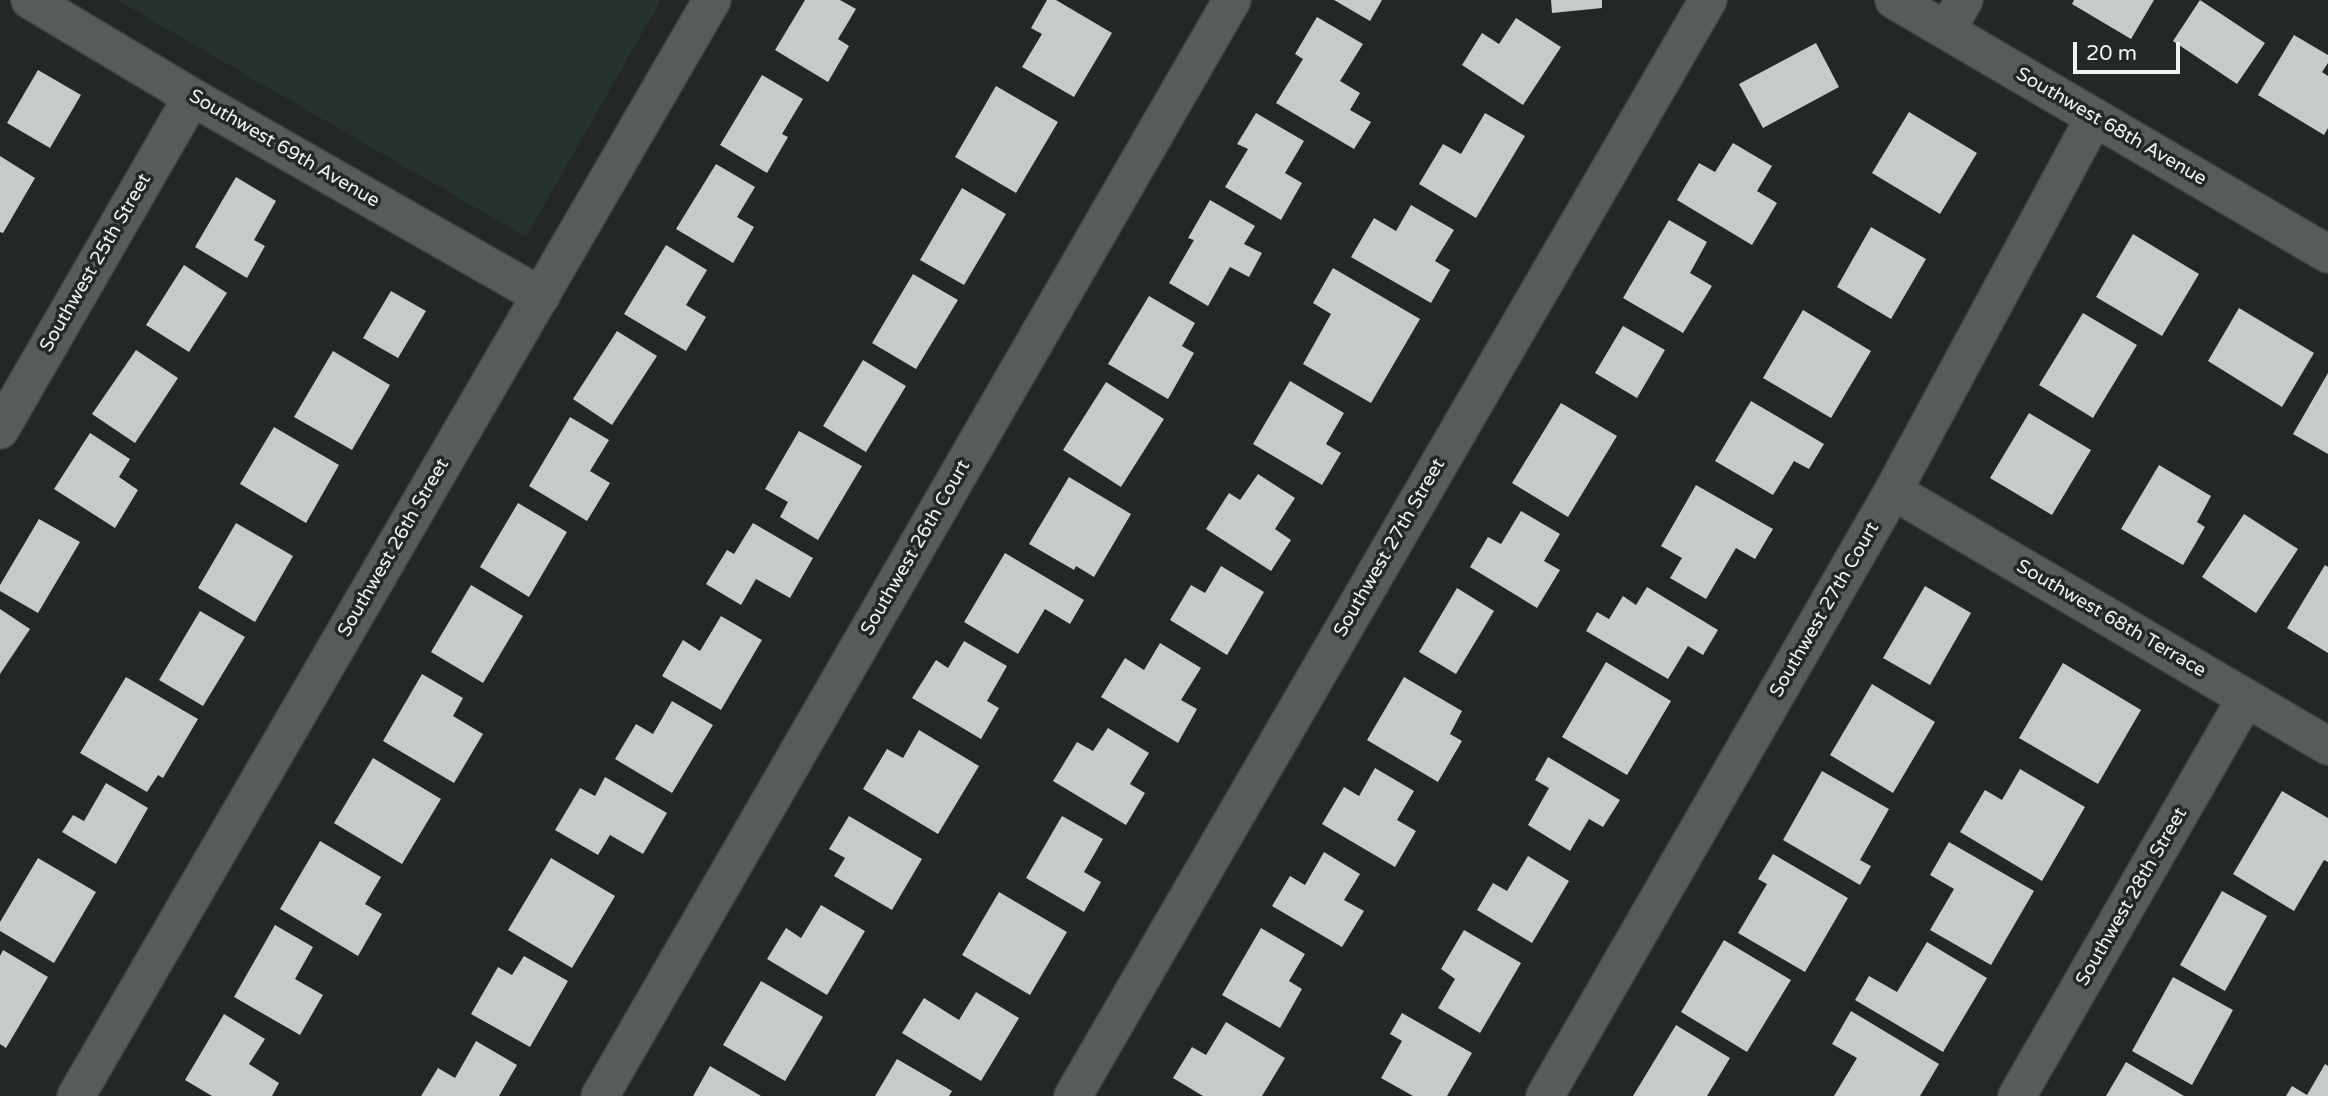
<!DOCTYPE html>
<style>
body{margin:0}
#map{position:relative;width:2328px;height:1096px;overflow:hidden;background:#232826;font-family:"Varela Round",sans-serif}
canvas{display:block}
.scale{position:absolute;left:2073px;top:42px;width:107px;height:32px;box-sizing:border-box;border:4px solid #f0f3f2;border-top:0;padding-left:9px;font-size:21px;line-height:24px;white-space:nowrap;color:#f0f3f2;-webkit-text-stroke:5px #232826;paint-order:stroke}
</style>
<div id="map">
<canvas width="2328" height="1096"></canvas>
<div class="scale">20 m</div>
</div>
<script>
const context = document.querySelector('canvas').getContext('2d');
context.lineJoin = 'round';
function fill(path, color) { context.fillStyle = color; context.fill(path, 'evenodd'); }
const poly = rows => new Path2D(rows.map(r => 'M' + r).join(''));
function strokePath(path, color, width, dash) { context.strokeStyle = color; context.lineWidth = width; context.lineCap = dash ? 'butt' : 'round'; context.setLineDash(dash || []); context.stroke(path); }
function drawText(font, color, halo, rows, align = 'center') {
  context.font = font + ' "Varela Round",sans-serif'; context.lineWidth = 7; context.setLineDash([]); context.textBaseline = 'middle'; context.strokeStyle = halo; context.fillStyle = color; for (const [text, x, y, turn = 0] of rows) {
    context.save(); context.translate(x, y); context.rotate((+turn || 0) * Math.PI / 180); context.textAlign = isNaN(turn) ? turn : align; if (halo) context.strokeText(text, 0, 0); context.fillText(text, 0, 0); context.restore();
  }
}
const built = poly([
 [117,0,661,0,526,237]
]);
const building = poly([
 [805,0,840,0,856,9,838,39,849,46,828,82,775,50],
 [1047,0,1056,0,1112,33,1074,97,1022,67,1042,34,1031,28],
 [1334,0,1382,0,1370,21],
 [1551,0,1602,0,1602,8,1552,13],
 [2074,0,2154,0,2131,39,2072,4],
 [2200,0,2265,43,2237,84,2173,41],
 [1317,17,1363,44,1340,81,1360,93,1350,110,1371,122,1354,149,1276,103,1303,59,1295,54],
 [1516,18,1561,47,1523,105,1462,65,1482,33,1499,44],
 [2294,35,2328,55,2328,63,2322,72,2328,76,2328,128,2324,135,2258,95],
 [1816,43,1839,87,1763,128,1739,84],
 [38,70,81,95,50,148,7,123],
 [762,75,803,99,782,134,788,137,767,173,720,145],
 [996,86,1058,122,1016,193,955,157],
 [1909,112,1977,153,1940,214,1872,173],
 [1256,113,1304,141,1285,173,1302,183,1281,220,1225,187,1248,149,1237,144],
 [1485,113,1525,136,1476,218,1419,184,1443,144,1461,154],
 [1733,143,1772,166,1757,191,1777,203,1752,245,1677,200,1699,163,1715,172],
 [0,156,35,178,3,233,0,232],
 [716,164,755,187,737,217,754,227,733,263,676,229],
 [236,177,276,201,254,240,265,246,247,278,195,247],
 [962,188,1006,214,964,285,920,260],
 [1210,200,1255,226,1244,244,1262,253,1249,277,1230,267,1208,306,1169,283,1194,240,1188,238],
 [1411,205,1454,230,1435,261,1450,270,1431,303,1351,257,1374,218,1396,231],
 [1669,220,1707,242,1690,273,1712,286,1683,333,1623,298],
 [1871,227,1926,259,1891,319,1837,287],
 [2133,234,2199,274,2162,336,2096,297],
 [666,245,707,270,686,305,706,317,686,351,624,314],
 [184,265,227,293,189,352,146,325],
 [1333,268,1420,319,1371,403,1303,364,1331,314,1313,303],
 [913,274,958,300,916,369,872,343],
 [391,291,426,311,398,358,363,338],
 [1149,296,1195,323,1182,346,1194,353,1168,399,1108,364],
 [2239,308,2314,353,2282,407,2208,361],
 [1803,310,1871,351,1831,418,1763,378],
 [2083,313,2137,345,2093,418,2039,385],
 [1623,326,1665,350,1637,398,1595,373],
 [617,331,657,356,612,425,573,399],
 [136,350,178,378,135,443,92,414],
 [333,351,390,385,352,450,294,417],
 [863,360,906,386,866,452,823,426],
 [2328,373,2328,454,2293,434],
 [1290,381,1344,413,1326,444,1341,453,1322,485,1253,444],
 [1106,382,1164,419,1121,487,1063,450],
 [1751,401,1824,444,1809,469,1794,461,1773,495,1715,461],
 [1561,403,1617,436,1568,517,1512,483],
 [2029,413,2091,450,2052,515,1990,478],
 [570,417,609,440,590,471,610,483,587,521,529,486],
 [274,427,339,465,306,523,240,484],
 [799,431,862,466,818,540,780,517,788,502,765,489],
 [90,433,130,459,119,477,138,490,115,528,54,489],
 [2159,465,2211,496,2197,522,2205,527,2183,565,2121,529],
 [1258,474,1295,498,1275,529,1291,540,1271,571,1206,529,1229,493,1240,500],
 [1069,477,1131,514,1094,577,1076,566,1074,570,1029,544],
 [1696,485,1773,529,1755,559,1736,548,1706,599,1670,578,1682,558,1661,546],
 [518,503,567,532,529,597,480,567],
 [1521,511,1560,534,1544,561,1560,570,1537,608,1470,567,1488,537,1501,544],
 [2244,514,2298,549,2256,613,2202,577],
 [39,519,80,542,38,613,0,591,0,585],
 [236,523,293,556,255,622,198,588],
 [753,523,813,558,790,598,756,579,741,605,706,584,727,550,734,554],
 [1005,553,1084,600,1070,624,1045,609,1018,654,964,622],
 [2325,565,2328,567,2328,653,2287,628],
 [1221,566,1264,592,1227,655,1170,620,1191,585,1205,593],
 [471,585,523,616,483,683,431,652],
 [1925,586,1971,613,1930,685,1883,658],
 [1647,587,1718,630,1703,655,1688,646,1668,679,1586,631,1597,612,1609,619,1623,596,1636,605],
 [1457,588,1494,611,1456,674,1419,652],
 [0,609,30,629,0,674],
 [200,611,245,637,203,706,159,680],
 [721,616,762,640,721,710,662,676,683,640,700,651],
 [964,641,1007,666,987,701,999,708,981,739,912,698,936,660,948,668],
 [1160,643,1201,668,1181,700,1197,709,1178,743,1101,697,1125,658,1144,670],
 [1606,662,1671,701,1627,775,1562,737],
 [2063,663,2141,710,2098,784,2019,738],
 [422,674,463,698,453,716,483,734,454,783,383,741],
 [126,677,198,719,163,778,158,775,147,792,80,753],
 [1404,677,1462,711,1450,734,1462,741,1438,782,1367,740],
 [1872,684,1935,722,1893,793,1830,755],
 [672,701,713,725,672,793,615,759,636,724,653,734],
 [1108,728,1149,753,1130,784,1145,793,1126,825,1053,781,1077,742,1093,751],
 [919,730,979,766,938,834,863,789,887,749,903,758],
 [1548,757,1620,800,1603,827,1589,819,1570,851,1528,825,1549,788,1535,780],
 [373,758,441,799,402,864,334,823],
 [1375,768,1414,791,1397,820,1416,831,1395,867,1322,824,1344,787,1359,796],
 [2020,769,2085,807,2042,881,1960,832,1985,790,2002,800],
 [1822,771,1889,809,1860,860,1871,866,1860,885,1783,840],
 [605,777,667,813,643,854,610,835,598,855,555,830,580,788,595,796],
 [106,783,148,808,116,864,62,832,73,815,84,821],
 [2282,791,2328,818,2328,862,2324,860,2294,911,2233,874],
 [849,816,922,859,892,910,834,876,845,858,829,849],
 [1062,816,1103,839,1084,872,1101,882,1084,912,1026,878],
 [320,841,381,877,365,904,382,914,358,956,280,909],
 [1949,842,2034,891,1991,965,1930,930,1954,889,1930,875],
 [1324,852,1360,874,1344,900,1364,911,1342,947,1272,906,1290,876,1305,885],
 [1773,854,1848,898,1805,972,1738,933,1767,884,1758,879],
 [1528,856,1569,881,1532,943,1477,910,1493,883,1507,891],
 [38,858,96,892,54,963,0,931,0,922],
 [551,858,615,896,572,968,508,930],
 [2222,891,2267,916,2225,991,2180,965],
 [999,892,1067,932,1030,995,962,955],
 [821,905,865,931,827,995,767,959,786,928,801,938],
 [275,925,313,947,295,979,323,995,300,1035,234,997],
 [1261,928,1305,954,1289,981,1302,989,1280,1028,1222,995],
 [1464,930,1521,963,1480,1033,1438,1008,1455,979,1441,969],
 [1724,940,1791,980,1747,1052,1681,1012],
 [1927,942,1987,978,1943,1052,1855,1000,1869,976,1897,992],
 [3,950,48,977,6,1048,0,1044,0,956],
 [524,956,568,981,530,1047,471,1014,498,967,512,975],
 [2173,977,2233,1010,2192,1085,2132,1051],
 [761,981,823,1017,785,1081,723,1045],
 [976,992,1019,1018,981,1081,902,1033,924,998,959,1020],
 [1851,1011,1939,1064,1920,1096,1834,1096,1857,1058,1832,1044],
 [1402,1013,1472,1053,1447,1096,1413,1096,1381,1078,1402,1041,1390,1034],
 [224,1014,265,1039,249,1064,279,1083,272,1096,212,1096,185,1080],
 [1226,1022,1285,1058,1262,1096,1203,1096,1173,1078,1192,1047,1206,1055],
 [1676,1025,1730,1058,1707,1096,1633,1096],
 [476,1041,517,1065,499,1096,421,1096,438,1068,455,1078],
 [897,1059,952,1091,949,1096,875,1096],
 [2126,1062,2184,1096,2106,1096],
 [2325,1064,2328,1066,2328,1096,2286,1096,2292,1086,2307,1095],
 [710,1066,761,1096,693,1096]
]);
const street = poly([
 [30,0,192,97,541,296],
 [1894,0,2328,254],
 [1947,30,1964,0],
 [0,430,192,97],
 [1893,491,2328,746],
 [76,1096,712,0],
 [600,1096,1232,0],
 [1073,1096,1708,0],
 [1545,1096,1893,491,2094,118],
 [2017,1096,2246,698]
]);
const streetNames = [
 ["Southwest 68th Avenue",2111,127,30],
 ["Southwest 69th Avenue",284,149,30],
 ["Southwest 25th Street",96,263,-60],
 ["Southwest 26th Street",394,548,-60],
 ["Southwest 26th Court",916,548,-60],
 ["Southwest 27th Street",1390,548,-60],
 ["Southwest 27th Court",1825,610,-60],
 ["Southwest 68th Terrace",2111,619,30],
 ["Southwest 28th Street",2132,897,-60]
];
fill(built, '#26322e');
fill(building, '#c4cbc8');
strokePath(street, '#3e4341', 40);
strokePath(street, '#565c5a', 37);
drawText('19px', '#f0f3f2', '#232826', streetNames);
</script>
